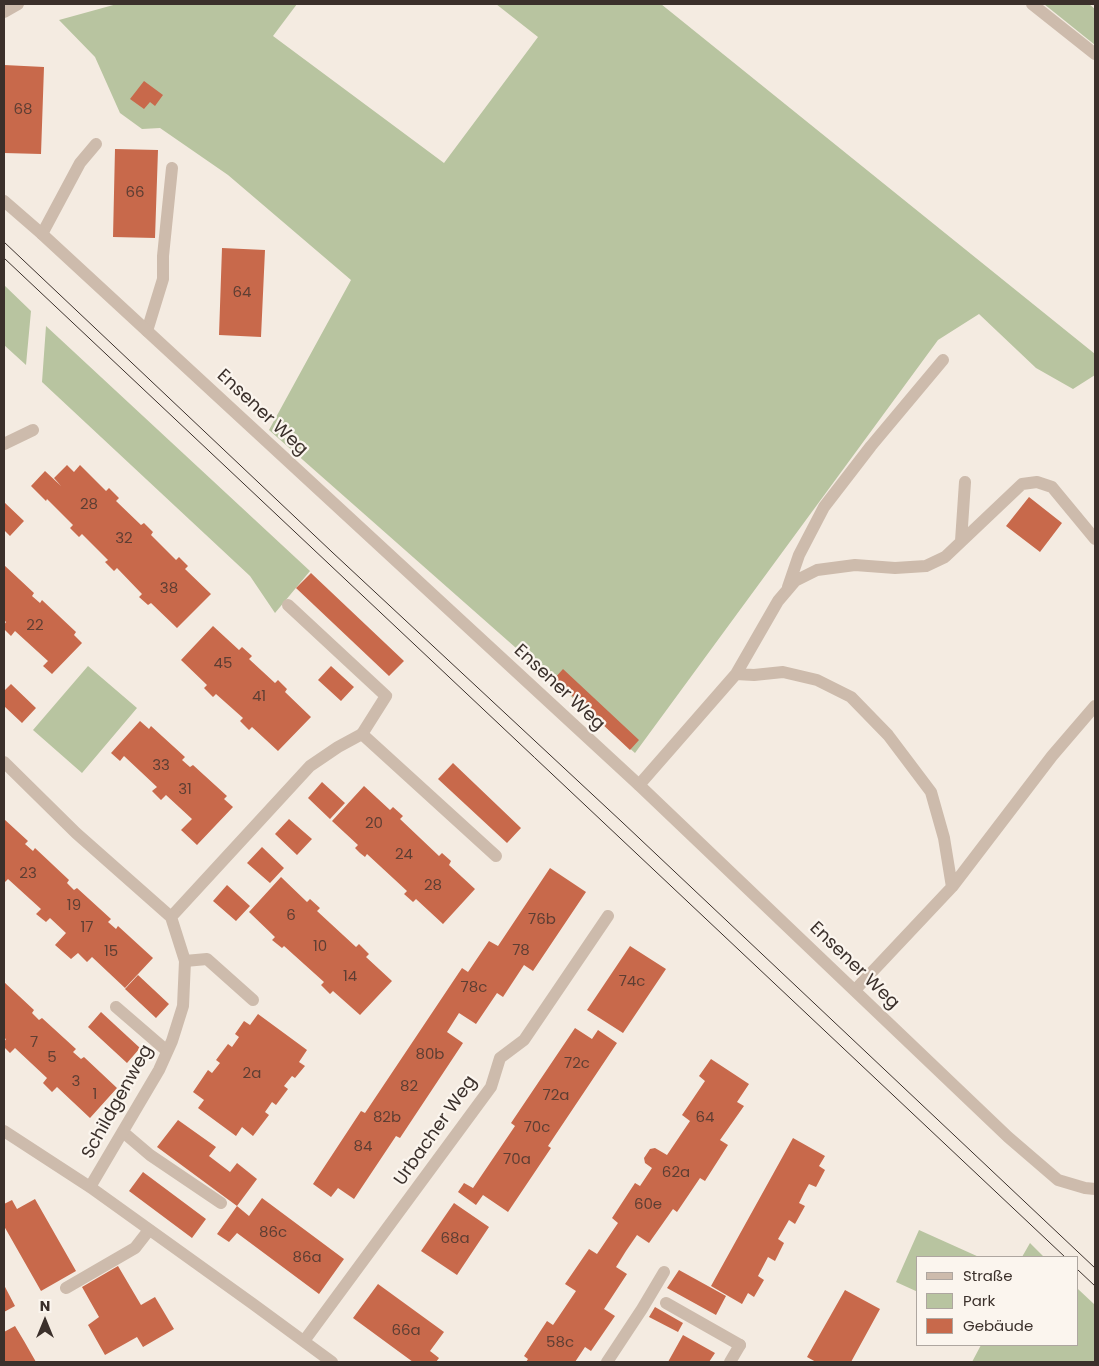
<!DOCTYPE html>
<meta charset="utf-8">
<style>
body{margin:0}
#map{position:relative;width:1099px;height:1366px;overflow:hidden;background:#f4ebe1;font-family:Poppins,sans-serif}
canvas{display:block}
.frame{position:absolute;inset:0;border:5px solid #3b302b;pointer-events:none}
.legend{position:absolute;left:916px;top:1256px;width:162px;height:90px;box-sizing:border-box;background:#fbf5ee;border:1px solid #aea6a0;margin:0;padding:6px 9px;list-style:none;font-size:15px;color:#3b302b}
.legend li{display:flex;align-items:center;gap:10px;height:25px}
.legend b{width:25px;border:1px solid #aea6a0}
.north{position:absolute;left:20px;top:1296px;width:50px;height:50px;-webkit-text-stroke:4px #fbf5ee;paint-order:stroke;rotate:0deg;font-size:14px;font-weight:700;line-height:20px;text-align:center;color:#3b302b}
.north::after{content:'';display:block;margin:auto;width:18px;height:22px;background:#3b302b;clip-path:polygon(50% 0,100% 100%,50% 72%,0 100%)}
</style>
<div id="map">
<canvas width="1099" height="1366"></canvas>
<div class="frame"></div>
<ul class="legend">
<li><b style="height:6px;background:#cdbbac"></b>Straße</li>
<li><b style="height:14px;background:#b8c4a0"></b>Park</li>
<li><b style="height:14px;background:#c8694b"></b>Gebäude</li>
</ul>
<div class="north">N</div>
</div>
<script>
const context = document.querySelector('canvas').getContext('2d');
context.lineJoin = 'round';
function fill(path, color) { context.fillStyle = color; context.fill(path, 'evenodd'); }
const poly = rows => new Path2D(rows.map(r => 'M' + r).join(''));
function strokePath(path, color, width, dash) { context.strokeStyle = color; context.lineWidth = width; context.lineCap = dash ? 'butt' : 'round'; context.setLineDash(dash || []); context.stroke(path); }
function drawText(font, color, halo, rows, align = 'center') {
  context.font = font + ' Poppins,sans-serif'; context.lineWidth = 4.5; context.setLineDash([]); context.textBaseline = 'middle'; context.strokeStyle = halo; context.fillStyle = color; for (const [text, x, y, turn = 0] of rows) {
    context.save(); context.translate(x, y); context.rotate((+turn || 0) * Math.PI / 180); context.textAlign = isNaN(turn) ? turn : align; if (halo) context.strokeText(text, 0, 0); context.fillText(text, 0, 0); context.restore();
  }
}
const green = poly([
 [117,4,297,4,273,36,444,163,538,37,496,4,661,4,1095,354,1095,375,1073,389,1036,368,979,314,938,340,635,753,269,430,351,280,228,175,160,128,142,129,120,113,95,57,59,20],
 [1044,4,1089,4,1095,9,1095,45],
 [4,285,31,311,26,365,4,345],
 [46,326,310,571,275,613,250,576,42,382],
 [88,666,137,708,82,773,33,730],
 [919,1230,979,1257,918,1257,918,1292,896,1282],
 [1030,1243,1044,1257,1022,1257],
 [1078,1289,1095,1305,1095,1362,972,1362,981,1345,1078,1345]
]);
const building = poly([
 [4,65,44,67,41,154,4,153],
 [144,81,163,95,155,106,150,102,144,109,130,99],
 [115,149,158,150,155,238,113,237],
 [222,248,265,250,261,337,219,335],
 [67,465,74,472,80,465,106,491,109,488,119,498,116,501,141,525,144,523,153,532,151,535,176,560,179,557,188,566,185,569,211,594,177,628,151,603,148,605,139,597,142,594,117,568,114,571,105,562,108,560,82,534,79,537,70,528,73,525,47,499,46,501,31,486,45,471,61,486,54,478],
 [1029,497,1062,523,1040,552,1006,526],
 [4,502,24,521,10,536,4,530],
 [4,565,34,593,32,596,40,603,42,600,76,632,74,635,82,643,52,674,43,666,48,661,15,631,11,636,4,629,4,625,6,622,4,620],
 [311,573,404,661,389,676,296,588],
 [213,626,239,650,242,647,252,656,249,659,275,683,278,680,287,689,285,692,311,717,278,751,252,727,249,730,240,721,243,718,216,694,213,697,204,688,207,685,181,660],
 [331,666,354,687,341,701,318,680],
 [563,669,639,740,630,750,554,679],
 [11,684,36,708,22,723,4,706,4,691],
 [140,721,149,729,151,726,185,757,182,760,190,767,193,765,227,796,224,799,233,807,197,845,181,830,192,819,166,795,161,800,152,791,157,787,124,756,120,761,111,753],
 [453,763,521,828,507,843,438,779],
 [322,782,345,803,330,819,308,798],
 [364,786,390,810,393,807,403,816,400,819,439,856,442,853,451,861,449,865,475,889,443,924,416,899,413,902,404,894,407,891,367,854,365,857,360,853,355,848,358,845,332,821],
 [4,819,28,841,25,844,33,851,35,848,69,880,67,883,74,890,77,888,111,919,108,922,116,929,118,926,153,958,125,988,92,957,87,962,78,953,71,959,55,945,66,933,50,918,46,922,36,914,41,909,8,879,4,883],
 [289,819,312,839,297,855,275,834],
 [262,847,284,868,270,883,247,863],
 [550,868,586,892,533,971,524,965,503,997,497,993,476,1024,459,1013,447,1032,463,1043,400,1138,396,1136,354,1199,338,1188,331,1197,313,1184,361,1111,365,1113,462,968,468,972,489,941,498,946],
 [281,877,307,902,310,899,320,908,317,911,356,947,359,944,369,954,366,957,392,981,360,1015,333,991,330,994,321,985,324,982,284,946,282,948,272,940,275,937,249,912],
 [227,885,250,906,236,921,213,901],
 [630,946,666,969,623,1033,587,1010],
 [138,975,169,1004,156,1018,125,989],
 [4,982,34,1010,32,1013,39,1020,42,1018,76,1049,73,1052,81,1059,84,1057,117,1088,90,1118,57,1087,52,1092,43,1083,47,1078,15,1048,10,1053,4,1047,4,1042,6,1039,4,1038],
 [101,1012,140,1048,127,1063,88,1027],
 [258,1014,307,1050,299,1062,305,1066,295,1078,292,1076,284,1086,288,1089,276,1105,272,1102,265,1112,269,1115,253,1136,242,1127,236,1136,198,1108,204,1100,193,1092,208,1070,212,1073,220,1063,216,1060,228,1044,232,1047,239,1037,235,1034,244,1021,250,1025],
 [575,1028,592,1039,598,1030,617,1043,548,1146,551,1148,508,1212,483,1195,476,1205,458,1192,464,1183,473,1188,515,1126,511,1123],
 [711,1059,749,1084,737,1102,744,1106,720,1140,728,1145,705,1181,700,1178,677,1212,673,1209,649,1243,637,1235,626,1251,616,1267,627,1274,604,1309,615,1316,591,1351,585,1347,575,1362,526,1362,528,1359,524,1356,547,1321,553,1325,576,1291,565,1284,589,1249,597,1254,618,1223,612,1218,635,1183,640,1186,652,1168,645,1163,644,1158,650,1149,655,1148,667,1155,690,1121,682,1115,705,1081,699,1076],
 [178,1120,216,1147,209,1156,230,1172,237,1163,257,1179,237,1206,157,1147],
 [793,1138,825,1156,819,1166,825,1170,816,1187,809,1184,804,1193,799,1203,805,1206,795,1224,789,1220,778,1239,784,1243,775,1261,768,1257,758,1276,764,1280,754,1297,748,1293,742,1304,711,1286],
 [143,1172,206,1219,192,1238,129,1191],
 [262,1198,344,1259,319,1294,237,1233,229,1242,217,1234,237,1206,249,1216],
 [35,1199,76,1271,41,1291,4,1226,4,1204,12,1200,17,1209],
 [454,1203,489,1227,457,1275,421,1251],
 [118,1266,141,1305,155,1297,174,1329,143,1347,137,1337,105,1355,88,1325,99,1317,82,1287],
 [679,1270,726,1296,716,1315,667,1288],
 [378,1284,444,1332,430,1351,439,1358,436,1362,413,1362,353,1318],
 [4,1285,15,1306,4,1312],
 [845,1290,880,1309,851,1362,816,1362,807,1357],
 [655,1307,683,1323,678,1332,649,1317],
 [15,1326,24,1341,36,1362,4,1362,4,1332],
 [683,1335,715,1353,709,1362,668,1362]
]);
const lane = poly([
 [1032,4,1095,54],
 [42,234,80,163,96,144],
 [147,331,163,279,163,256,172,168],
 [961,541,965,482],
 [788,587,799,555,824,507,871,446,943,360],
 [288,605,386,696,362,734,496,856],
 [736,674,754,675,783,672,817,680,851,697,888,735,931,792,944,838,952,887],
 [639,785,736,674,778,601,795,581,817,570,855,565,895,568,926,566,945,557,1022,484,1037,482,1052,487,1095,539],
 [185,961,207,959,253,1000],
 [855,990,952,887,1052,756,1095,706],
 [116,1007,167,1051],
 [123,1132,150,1155,221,1203],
 [66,1288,135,1248,149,1230],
 [666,1303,740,1345]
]);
const street = poly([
 [4,12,18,4],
 [4,201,42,234,639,785,1008,1137,1058,1180,1085,1188,1095,1189],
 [4,444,33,430],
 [4,762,76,833,171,917,185,961,183,1006,172,1041,159,1070,90,1187],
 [171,917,310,766,338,747,362,734],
 [4,1131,90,1187,253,1304,332,1362],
 [304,1341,491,1087,500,1058,524,1040,608,916],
 [607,1362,642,1309,664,1272],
 [730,1362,740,1345]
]);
const tram = poly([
 [4,242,332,552,622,822,1095,1268],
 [4,258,1065,1257],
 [1078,1270,1095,1286]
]);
const numberNames = [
 ["68",23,110],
 ["66",135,193],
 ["64",242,293],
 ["28",89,505],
 ["32",124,539],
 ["38",169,589],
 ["22",35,626],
 ["45",223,664],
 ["41",259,697],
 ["33",161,766],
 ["31",185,790],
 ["20",374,824],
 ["24",404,855],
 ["23",28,874],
 ["28",433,886],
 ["19",74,906],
 ["6",291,916],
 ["76b",542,920],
 ["17",87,928],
 ["10",320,947],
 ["78",521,951],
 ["15",111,952],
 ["14",350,977],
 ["74c",632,982],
 ["78c",474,988],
 ["7",34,1043],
 ["80b",430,1055],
 ["5",52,1058],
 ["72c",577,1064],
 ["2a",252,1074],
 ["3",76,1082],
 ["82",409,1087],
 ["1",95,1095],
 ["72a",556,1096],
 ["82b",387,1118],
 ["64",705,1118],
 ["70c",537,1128],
 ["84",363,1147],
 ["70a",517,1160],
 ["62a",676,1173],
 ["60e",648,1205],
 ["86c",273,1233],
 ["68a",455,1239],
 ["86a",307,1258],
 ["66a",406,1331],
 ["58c",560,1343]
];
const streetNames = [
 ["Ensener Weg",262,413,43],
 ["Ensener Weg",559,688,43],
 ["Ensener Weg",854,966,44],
 ["Schildgenweg",118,1102,-61],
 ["Urbacher Weg",436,1131,-55]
];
fill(green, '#b8c4a0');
fill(building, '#c8694b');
strokePath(lane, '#cdbbac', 12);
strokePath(street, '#cdbbac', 12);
strokePath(tram, '#3b302b', 1);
drawText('15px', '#5e3e33', null, numberNames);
drawText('18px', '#3b302b', '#fbf5ee', streetNames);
</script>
